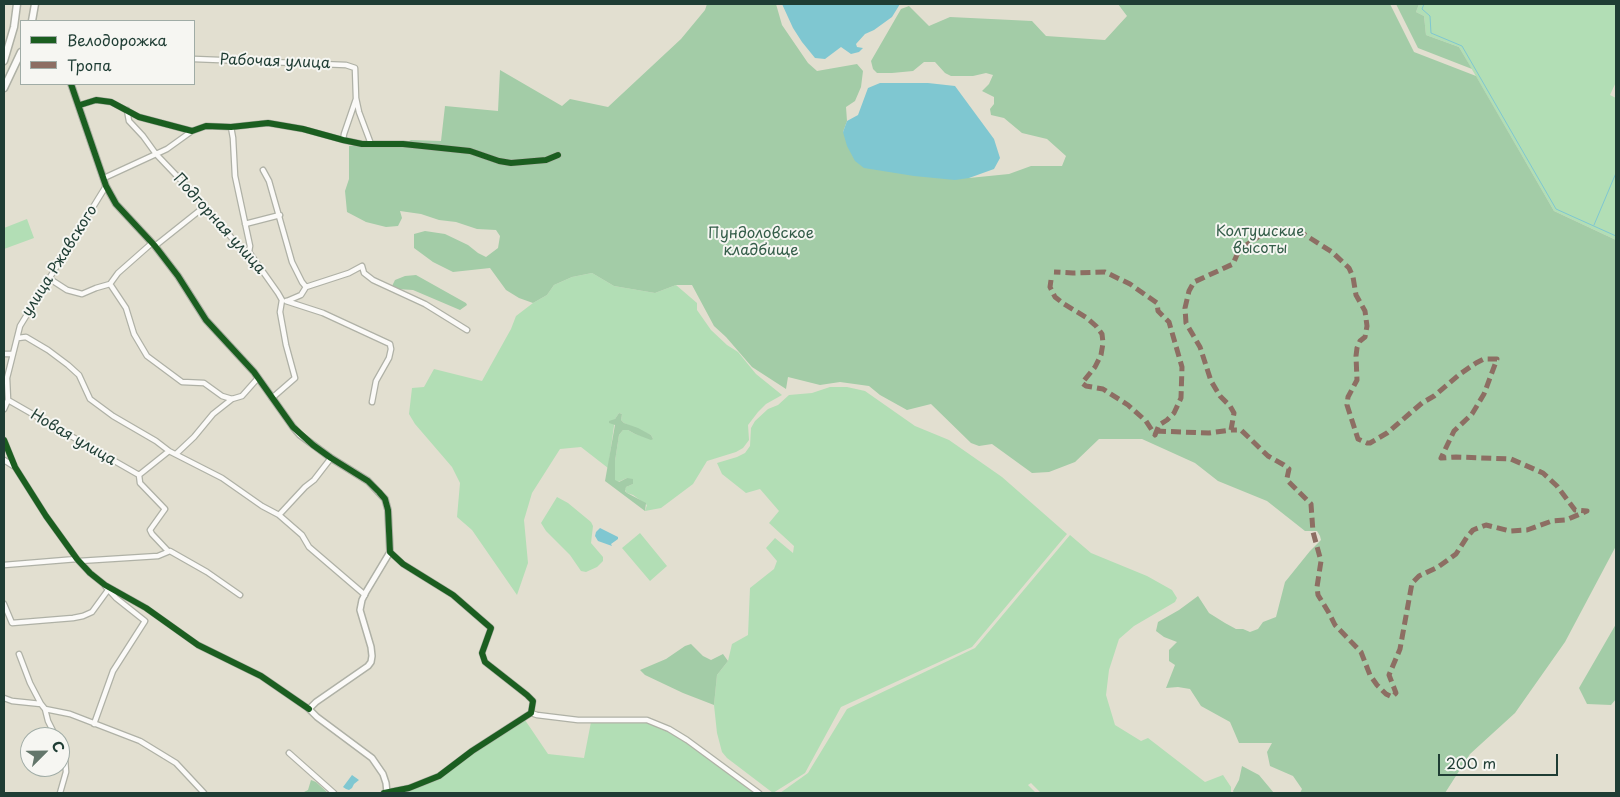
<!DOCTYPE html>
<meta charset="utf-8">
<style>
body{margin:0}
#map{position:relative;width:1620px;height:797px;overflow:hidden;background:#e2dfd0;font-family:"Playpen Sans",sans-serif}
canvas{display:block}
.frame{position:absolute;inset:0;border:5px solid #1f3d34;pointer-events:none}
.legend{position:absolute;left:20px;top:20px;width:175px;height:65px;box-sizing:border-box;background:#f6f6f2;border:1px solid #a0aca6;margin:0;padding:6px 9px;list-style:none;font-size:15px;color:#1f3d34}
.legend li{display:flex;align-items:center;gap:10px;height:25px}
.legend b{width:25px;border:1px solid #a0aca6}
.north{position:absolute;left:20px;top:727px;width:50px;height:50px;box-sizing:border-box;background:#f6f6f2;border:1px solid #a0aca6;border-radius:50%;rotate:67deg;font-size:14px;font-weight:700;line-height:20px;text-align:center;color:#1f3d34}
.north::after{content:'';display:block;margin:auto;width:18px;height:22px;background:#63766b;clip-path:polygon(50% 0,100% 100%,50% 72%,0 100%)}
.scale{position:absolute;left:1438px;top:754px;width:120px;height:22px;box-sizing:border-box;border:2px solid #1f3d34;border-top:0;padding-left:6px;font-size:15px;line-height:18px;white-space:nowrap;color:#1f3d34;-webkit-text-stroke:4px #f6f6f2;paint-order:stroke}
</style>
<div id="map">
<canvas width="1620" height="797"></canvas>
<div class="frame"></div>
<ul class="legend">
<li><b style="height:6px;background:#1b5e20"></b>Велодорожка</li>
<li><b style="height:6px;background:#8d6e63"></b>Тропа</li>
</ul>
<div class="north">С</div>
<div class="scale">200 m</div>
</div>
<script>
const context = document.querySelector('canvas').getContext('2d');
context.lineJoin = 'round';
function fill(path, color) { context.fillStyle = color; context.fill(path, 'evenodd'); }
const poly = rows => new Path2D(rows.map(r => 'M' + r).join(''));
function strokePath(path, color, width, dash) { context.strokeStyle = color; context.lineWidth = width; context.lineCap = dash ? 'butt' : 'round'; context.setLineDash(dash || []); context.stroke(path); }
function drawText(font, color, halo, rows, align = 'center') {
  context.font = font + ' "Playpen Sans",sans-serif'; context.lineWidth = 4; context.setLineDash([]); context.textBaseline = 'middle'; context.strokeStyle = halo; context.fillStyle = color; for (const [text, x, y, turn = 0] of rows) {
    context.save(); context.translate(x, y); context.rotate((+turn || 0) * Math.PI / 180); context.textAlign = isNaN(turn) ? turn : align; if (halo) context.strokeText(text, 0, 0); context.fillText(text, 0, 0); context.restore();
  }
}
const green = poly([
 [1419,4,1616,4,1616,82,1610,95,1616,98,1616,240,1554,211,1459,47,1426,35,1424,16,1416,12],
 [27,219,34,238,4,249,4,228],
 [592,273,614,286,655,293,676,285,697,303,697,310,711,330,727,345,738,352,756,374,782,395,766,404,758,412,748,425,749,440,743,448,736,452,707,461,693,484,661,508,645,511,647,505,633,495,627,493,625,490,626,487,633,484,627,478,618,482,615,481,615,461,619,435,623,430,628,430,635,434,653,439,651,435,624,423,621,420,622,414,619,413,615,419,608,468,581,447,560,449,532,493,524,520,528,563,517,595,472,530,457,517,460,483,452,467,415,424,409,414,412,388,424,387,434,369,482,381,511,329,516,316,533,303,547,295,554,285,572,277],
 [830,387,847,387,865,391,915,426,949,440,1002,477,1067,534,972,647,841,707,805,773,773,793,727,758,722,752,717,733,714,705,717,675,728,661,732,644,748,635,750,588,774,569,777,561,766,548,775,538,793,553,794,546,769,523,779,511,760,489,746,493,722,474,717,463,737,457,745,453,750,446,751,428,755,421,768,409,778,405,789,395,812,393],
 [557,497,568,503,591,522,593,526,591,543,603,557,603,561,597,567,586,572,581,571,570,555,546,531,541,523],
 [640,533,667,566,650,581,622,548],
 [1070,535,1091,553,1147,576,1172,590,1177,598,1175,602,1134,626,1119,639,1109,670,1106,695,1115,725,1141,741,1148,738,1205,782,1223,775,1231,787,1231,793,1041,793,1031,783,1028,785,1036,793,780,793,808,773,847,709,975,648],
 [525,720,548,754,584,758,591,722,614,721,646,722,668,732,687,742,754,793,390,793,402,792,430,781]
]);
const forest = poly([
 [707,4,776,4,782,25,808,63,817,71,857,64,863,71,861,87,855,101,846,107,847,121,843,132,969,178,1009,174,1031,166,1062,166,1066,156,1047,139,1022,133,1004,118,991,115,990,109,994,104,994,97,982,91,989,84,993,75,986,73,973,76,951,76,945,73,935,62,924,62,913,71,892,73,877,73,873,69,871,61,901,9,909,6,929,26,950,17,1032,21,1046,36,1105,40,1127,16,1118,4,1390,4,1414,52,1476,76,1554,211,1616,240,1616,546,1565,642,1515,713,1470,754,1445,793,1300,793,1302,789,1293,776,1270,766,1267,752,1272,743,1239,743,1230,722,1201,706,1190,689,1178,687,1166,688,1175,665,1169,661,1169,650,1177,642,1164,637,1156,631,1158,622,1179,610,1198,596,1209,613,1225,623,1236,629,1243,629,1250,632,1258,629,1263,622,1276,617,1285,582,1310,551,1321,540,1320,536,1317,531,1305,531,1267,501,1218,481,1195,463,1142,439,1099,439,1075,462,1049,472,1032,473,992,444,979,446,971,443,931,404,907,410,880,395,869,386,840,382,820,385,788,377,786,389,752,367,726,337,714,326,692,285,676,285,655,293,614,286,592,273,572,277,554,285,547,295,533,303,519,298,506,290,490,268,453,272,433,262,414,248,414,234,425,231,445,234,468,245,478,253,486,257,498,248,500,236,496,230,477,229,456,222,439,220,421,214,400,211,402,218,398,226,386,227,366,222,347,212,345,191,349,179,349,146,400,146,411,140,441,141,445,106,498,111,500,70,562,106,570,99,608,107,681,39,705,10],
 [1396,4,1419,4,1416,12,1424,16,1426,35,1459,47,1472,69,1418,48],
 [416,275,466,303,467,305,460,310,413,290,397,289,392,286,395,280,405,276],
 [619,413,622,414,621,420,624,423,638,428,651,435,653,439,651,440,635,434,628,430,623,430,619,435,615,461,615,480,619,482,627,478,633,479,633,484,626,487,625,491,627,493,646,503,645,511,605,481,615,425,609,423,609,421,615,419],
 [1616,624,1616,699,1611,705,1587,704,1579,688],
 [691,644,703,656,711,660,723,654,728,661,717,675,714,705,683,693,645,675,640,670,666,659,685,646],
 [1242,766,1259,775,1274,793,1234,793,1233,791,1239,780],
 [311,780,316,782,328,793,302,793,308,790]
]);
const water = poly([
 [782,4,900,4,892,17,874,30,865,34,856,44,857,47,863,48,859,52,851,54,841,47,825,59,815,58,802,42,793,28],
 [880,83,928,83,955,86,994,139,1000,158,994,169,969,178,955,180,914,176,864,168,855,161,847,146,843,132,847,121,858,115,868,88],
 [600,528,618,537,618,539,611,544,612,546,598,541,595,536,596,532],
 [352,775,359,780,354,784,352,788,349,790,346,789,343,787]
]);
const stream = poly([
 [1424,4,1422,9,1430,16,1431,33,1462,46,1556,209,1616,236],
 [1594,225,1616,173]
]);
const minor = poly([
 [194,59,346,65,355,68,356,98,359,112,371,144],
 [80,105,96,100,111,102,139,117,192,131,206,126,231,127,268,123,303,129,343,140,362,144,403,144,470,151,499,161,511,163,546,160,558,155],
 [127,110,129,121,143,136,156,154,195,195,242,250,249,252,278,293,282,300,280,312,286,345,295,378,272,398],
 [231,127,233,138,235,176,250,246,249,252],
 [343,140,344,134,356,99],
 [263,170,269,181,292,262,302,282,306,287,301,295,287,301],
 [104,178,167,149,192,131],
 [245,224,280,215],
 [155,246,204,207],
 [50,279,67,290,82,294,96,288,110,284,118,273,152,243],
 [110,284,126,308,134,334,147,356,182,382,204,383,222,396,232,399,242,396,258,378],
 [306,287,349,273,362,266,364,273,373,280,425,304,467,330],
 [286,301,323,313,390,344,391,349,389,358,376,381,372,402],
 [18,338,26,337,48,350,68,365,79,375,90,399,113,416,156,441,169,451,222,478,262,506,279,515,302,535,309,547,365,595],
 [4,354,12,354],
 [8,400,139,475],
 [4,409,8,400,7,378,20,326,106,186],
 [4,440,15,467,46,516,77,559,90,573,105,585,146,608,198,645,261,676,309,709],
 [176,454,194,437,213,414,232,399],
 [4,460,15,467],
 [279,515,305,487,314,480,331,458],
 [168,551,152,534,150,530,165,509,140,483,139,475,169,451],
 [79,561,158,556,170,551,207,572,240,595],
 [4,565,77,559],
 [4,604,12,623,73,618,83,616,92,612,108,590],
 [19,654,30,683,41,704],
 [4,698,12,701,41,704,45,709,70,714,140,741,176,763,204,793],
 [45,709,48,721,56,737],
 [531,713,537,715,578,720,647,720,669,729,687,740,759,793],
 [94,724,113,671,145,621,116,598,105,586],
 [60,744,65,758,66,772,60,793],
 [289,753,334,793],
 [384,793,409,788,439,776,472,751,531,713,533,701,527,695,485,662,482,653,491,628,453,595,403,564,390,552]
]);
const tertiary = poly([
 [71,84,106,186,116,204,155,246,178,276,206,320,254,372,293,427,300,435,331,458,368,481,385,499,388,510,390,552,366,592,362,600,360,610,371,647,372,656,371,662,368,666,316,702,309,709,317,717,372,758,383,774,386,783,387,793]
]);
const secondary = poly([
 [32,21,35,4],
 [4,61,14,27,17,4],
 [4,88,21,52]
]);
const quiet = poly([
 [1051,280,1050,287,1055,297,1064,304,1087,318,1096,326,1102,334,1103,343,1101,355,1095,367,1082,383,1086,386,1103,389,1128,405,1146,421,1155,435,1159,425,1167,420,1174,413,1181,398,1182,367,1169,322,1158,311,1157,303,1130,284,1105,272,1073,273,1054,272],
 [1156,431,1209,433,1231,430,1234,413,1230,406,1220,396,1211,381,1200,347,1186,323,1185,308,1189,291,1194,282,1233,264,1239,250,1261,235,1273,231,1299,231,1332,252,1349,268,1353,277,1356,295,1365,311,1367,326,1365,337,1360,341,1357,348,1356,356,1357,380,1348,397,1347,405,1358,439,1367,443,1370,443,1387,433,1422,403,1434,396,1460,374,1476,363,1484,359,1497,359,1484,394,1472,414,1454,431,1441,458,1456,457,1511,459,1543,473,1557,486,1575,510,1587,511,1566,520,1552,521,1527,530,1510,531,1486,525,1473,530,1467,537,1456,554,1438,567,1419,576,1412,583,1400,649,1389,675,1396,693,1392,697,1386,694,1377,685,1370,675,1361,652,1335,625,1329,613,1318,595,1317,587,1321,561,1313,532,1311,504,1288,481,1287,478,1289,469,1284,465,1268,456,1241,430,1231,430]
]);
const cycleway = poly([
 [71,84,106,186,116,204,155,246,178,276,206,320,254,372,293,427,313,445,331,458,368,481,379,492,385,499,388,510,390,552,403,564,453,595,491,628,482,653,485,662,527,695,533,701,531,713,472,751,439,776,409,788,384,793],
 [80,105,96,100,111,102,139,117,192,131,206,126,231,127,268,123,303,129,343,140,362,144,403,144,470,151,499,161,511,163,546,160,558,155],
 [4,440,15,467,46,516,77,559,90,573,105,585,146,608,198,645,261,676,309,709]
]);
const streetNames = [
 ["Рабочая улица",275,62,2],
 ["Подгорная улица",219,224,48],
 ["улица Ржавского",60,261,-58],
 ["Новая улица",73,438,30]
];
const parkNames = [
 ["Колтушские",1260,232],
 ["высоты",1260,249],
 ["Пундоловское",761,234],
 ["кладбище",761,251]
];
fill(green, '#b2deb5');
fill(forest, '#a3cca7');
fill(water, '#7fc7d1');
strokePath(stream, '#7fc7d1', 1);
strokePath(minor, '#afb1a6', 7);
strokePath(tertiary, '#afb1a6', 8);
strokePath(secondary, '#afb1a6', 9);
strokePath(minor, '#fbfaf8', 4.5);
strokePath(tertiary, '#fbfaf8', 5);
strokePath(secondary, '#fbfaf8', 6);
strokePath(quiet, '#8d6e63', 5, [10, 5]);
strokePath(cycleway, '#1b5e20', 6);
drawText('15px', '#1f3d34', '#f6f6f2', streetNames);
drawText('15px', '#345d49', '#f6f6f2', parkNames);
</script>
